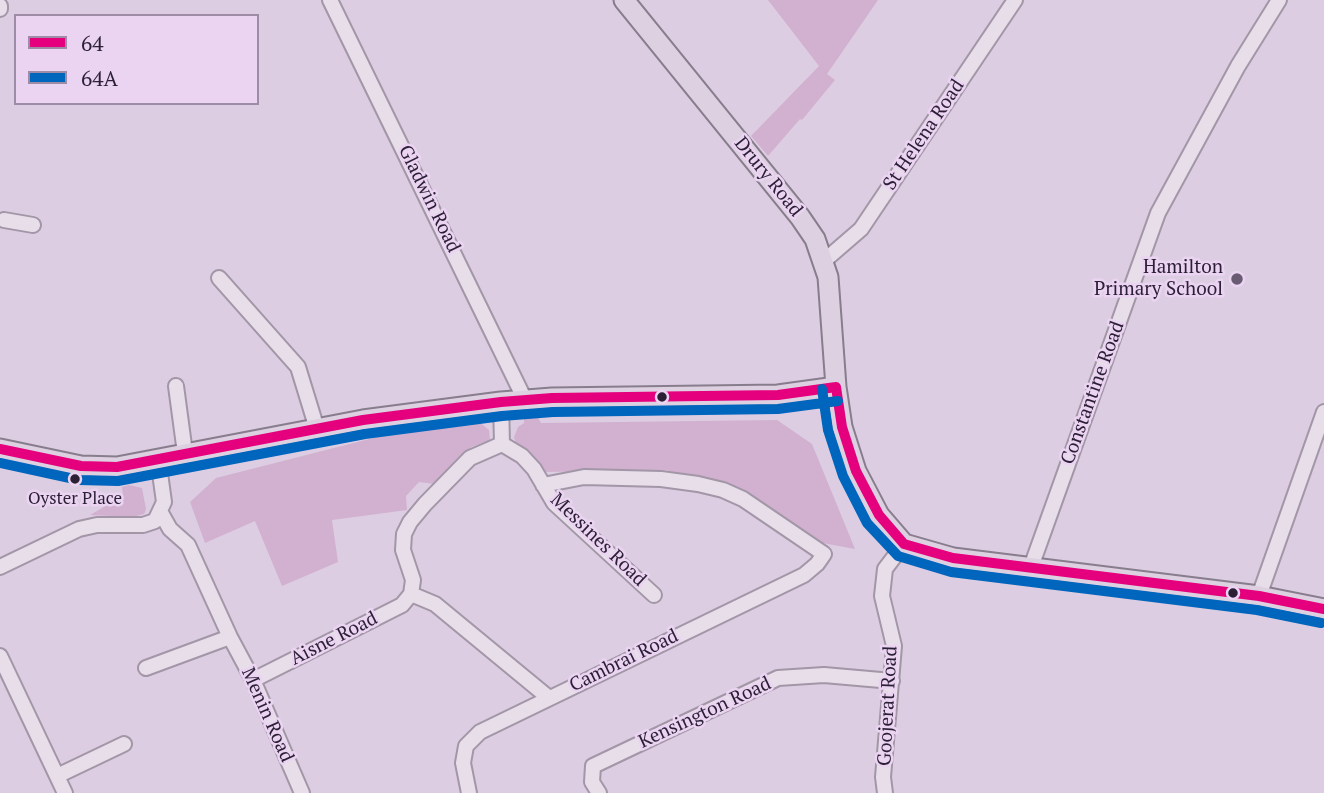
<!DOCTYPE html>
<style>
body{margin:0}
#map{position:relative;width:1324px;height:793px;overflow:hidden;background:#ddcde2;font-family:"PT Serif",serif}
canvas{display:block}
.legend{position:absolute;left:14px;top:14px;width:245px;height:91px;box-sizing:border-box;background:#ebd4f2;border:2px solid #9e8ca6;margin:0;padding:9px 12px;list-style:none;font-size:21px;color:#2b1f35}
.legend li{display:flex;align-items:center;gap:14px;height:35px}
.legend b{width:35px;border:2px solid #9e8ca6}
</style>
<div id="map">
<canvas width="1324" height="793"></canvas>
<ul class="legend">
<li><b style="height:9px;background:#e5007d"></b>64</li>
<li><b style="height:9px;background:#0065bd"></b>64A</li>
</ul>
</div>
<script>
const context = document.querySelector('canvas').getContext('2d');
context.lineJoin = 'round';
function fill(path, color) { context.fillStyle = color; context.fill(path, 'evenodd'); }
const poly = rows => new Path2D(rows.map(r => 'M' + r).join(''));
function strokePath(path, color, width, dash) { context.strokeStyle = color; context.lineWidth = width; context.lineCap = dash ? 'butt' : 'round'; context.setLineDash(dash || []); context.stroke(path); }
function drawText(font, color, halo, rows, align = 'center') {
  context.font = font + ' "PT Serif",serif'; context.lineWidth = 5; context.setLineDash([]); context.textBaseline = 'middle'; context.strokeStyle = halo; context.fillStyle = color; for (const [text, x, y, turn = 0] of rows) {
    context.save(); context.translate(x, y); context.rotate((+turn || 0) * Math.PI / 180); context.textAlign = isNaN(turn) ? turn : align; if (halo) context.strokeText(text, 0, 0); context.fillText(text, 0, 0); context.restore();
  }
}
const green = poly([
 [768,0,878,0,827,74,835,80,802,120,800,119,768,156,751,136,819,66],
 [536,414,541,423,777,420,812,444,855,549,817,542,738,488,666,470,545,472,518,450,514,437,518,427,524,423,524,417],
 [478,421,489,430,490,440,471,447,434,484,419,482,406,496,407,510,332,520,338,562,282,586,255,521,205,543,190,502,216,478,385,435],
 [129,485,142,488,146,509,144,514,132,517,90,515,123,496,122,487]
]);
const minor = poly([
 [330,0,525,400],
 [0,6,0,9],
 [4,220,33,225],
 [824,261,861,229,1015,0],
 [219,278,298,367,317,429],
 [176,386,185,453],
 [501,402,502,444,470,458,425,504,410,522,404,534,403,550,413,580,411,594,435,604,549,698],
 [502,444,522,456,534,469,554,503,654,595],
 [161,513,170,529,188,545,230,637,253,680,302,793],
 [0,567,79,529,97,525,143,525,155,521,164,502,158,459],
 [1031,567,1158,213,1238,66,1279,0],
 [1259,596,1324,412],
 [0,656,65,793],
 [146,668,230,637],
 [253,680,402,605,411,594],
 [57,776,124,744],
 [469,793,463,763,466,746,480,732,804,575,817,564,824,554,743,499,723,490,698,484,661,479,584,477,543,485],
 [599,793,592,782,593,766,778,678,824,675,892,681],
 [885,793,883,777,894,646,882,596,885,569,904,544]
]);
const major = poly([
 [624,0,800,217,815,239,828,277,836,387,842,427,856,471,879,515,904,544,953,558,1259,596,1324,609],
 [0,449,81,466,117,467,363,420,501,402,552,398,778,395,836,387]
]);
const bus1 = poly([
 [836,387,842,427,856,471,879,515,904,544,953,558,1259,596,1324,609],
 [0,449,81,466,117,467,363,420,501,402,552,398,778,395,836,387]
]);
const bus2 = poly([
 [822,389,828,430,843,476,867,523,898,556,951,572,1257,610,1321,623],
 [0,463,79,480,118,481,365,434,502,416,553,412,778,409,838,401]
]);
const markers = [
 [1237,279,7,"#695c72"],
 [662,397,6,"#2b1f35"],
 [75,479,6,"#2b1f35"],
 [1233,593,6,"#2b1f35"]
];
const busNames = [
 ["Oyster Place",75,499]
];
const streetNames = [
 ["St Helena Road",924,135,-56],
 ["Drury Road",768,177,51],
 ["Gladwin Road",429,199,64],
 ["Constantine Road",1093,393,-70],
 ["Messines Road",598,540,44],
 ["Aisne Road",334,639,-27],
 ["Cambrai Road",624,661,-26],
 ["Goojerat Road",888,706,-87],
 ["Kensington Road",705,713,-25],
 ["Menin Road",267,715,66]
];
const poiNames = [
 ["Hamilton",1223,268],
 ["Primary School",1223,290]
];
fill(green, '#d1b1cf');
strokePath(minor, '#a296a7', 18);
strokePath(major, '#877d8d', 23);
strokePath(minor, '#e7deea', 14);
strokePath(major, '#ddd0e1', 19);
strokePath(bus1, '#e5007d', 10);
strokePath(bus2, '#0065bd', 10);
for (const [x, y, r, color] of markers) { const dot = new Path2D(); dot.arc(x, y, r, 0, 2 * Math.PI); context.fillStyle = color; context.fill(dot); strokePath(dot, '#ebd4f2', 2.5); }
drawText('17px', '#2b1f35', '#ebd4f2', busNames);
drawText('19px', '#2b1f35', '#ebd4f2', streetNames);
drawText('19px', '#2b1f35', '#ebd4f2', poiNames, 'right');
</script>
